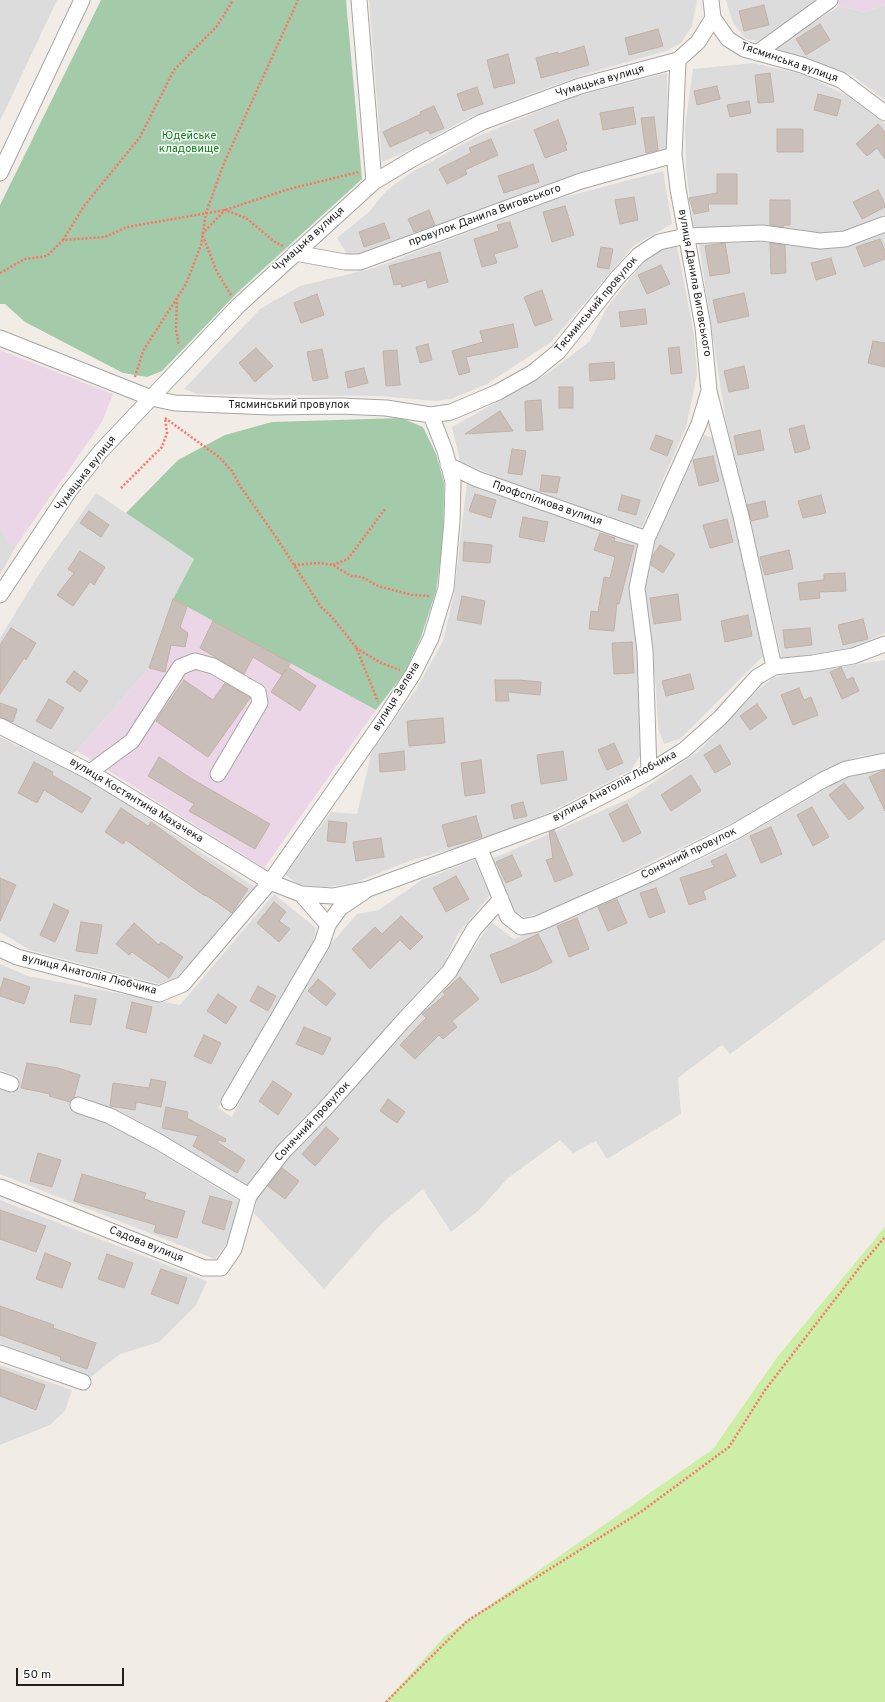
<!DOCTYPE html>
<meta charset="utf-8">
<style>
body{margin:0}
#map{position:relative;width:885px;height:1702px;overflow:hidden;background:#f1ece5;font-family:Overpass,sans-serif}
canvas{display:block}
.scale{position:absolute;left:16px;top:1668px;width:108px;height:18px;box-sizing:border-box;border:2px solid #1f1f1f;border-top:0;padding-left:5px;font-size:12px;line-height:14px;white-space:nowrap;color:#1f1f1f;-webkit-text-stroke:3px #fff;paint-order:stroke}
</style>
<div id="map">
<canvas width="885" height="1702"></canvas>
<div class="scale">50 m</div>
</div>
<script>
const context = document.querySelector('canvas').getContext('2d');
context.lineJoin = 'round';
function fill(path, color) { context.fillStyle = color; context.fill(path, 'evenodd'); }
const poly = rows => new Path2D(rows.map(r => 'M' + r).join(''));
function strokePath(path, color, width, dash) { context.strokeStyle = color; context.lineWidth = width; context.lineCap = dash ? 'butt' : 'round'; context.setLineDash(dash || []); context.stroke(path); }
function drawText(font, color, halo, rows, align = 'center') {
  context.font = font + ' Overpass,sans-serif'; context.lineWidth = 3; context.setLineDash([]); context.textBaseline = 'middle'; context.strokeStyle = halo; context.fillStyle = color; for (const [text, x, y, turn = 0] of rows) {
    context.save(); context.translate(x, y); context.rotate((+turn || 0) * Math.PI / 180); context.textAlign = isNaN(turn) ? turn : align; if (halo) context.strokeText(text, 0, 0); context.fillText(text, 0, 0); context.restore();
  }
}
const residential = poly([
 [0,0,57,0,0,121],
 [369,0,697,0,692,26,681,43,666,51,589,73,530,94,462,121,416,147,382,162],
 [726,0,819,0,758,41,746,39,733,23],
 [885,5,885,100,852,75,775,48,839,6,863,12],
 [753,63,805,75,846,95,885,124,885,214,846,231,819,234,757,226,694,229,686,169,685,127,693,69],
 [667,73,667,148,533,189,361,255,347,254,337,238,369,212,386,191,412,172,476,137,573,97],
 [663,171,672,224,633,246,551,342,487,384,451,399,435,401,380,396,198,394,184,389,260,309,300,286,374,268,554,200],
 [885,231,885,633,847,650,782,658,725,417,699,244,761,242,820,248,849,246],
 [677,246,694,335,697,375,686,427,642,527,531,492,460,461,452,427,550,372,590,341,606,309,643,262,660,250],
 [704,435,713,438,729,498,763,656,680,739,664,744,658,728,656,688,645,589,655,542],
 [467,482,590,528,641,543,633,571,631,611,638,647,641,754,631,770,552,811,491,838,412,860,354,883,326,887,300,885,285,875,331,812,357,814,372,751,417,688,443,641,454,594],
 [96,493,194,559,173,599,149,668,77,751,71,754,0,718,0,638,41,571],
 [0,529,3,531,7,541,16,546,0,575],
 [885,660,885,753,860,756,834,765,740,819,547,912,524,917,515,912,492,859,631,798,699,751,757,691,774,677],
 [0,737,92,782,255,887,178,977,159,984,30,950,0,932],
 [885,769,885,940,730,1054,722,1045,678,1078,681,1114,607,1159,596,1141,573,1153,560,1140,508,1178,479,1210,451,1232,423,1189,382,1223,324,1289,254,1213,258,1196,291,1152,348,1095,409,1023,461,968,491,922,514,939,585,912,723,849,835,783,854,775],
 [474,860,490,895,458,934,440,972,318,1109,272,1153,246,1186,141,1122,80,1096,74,1111,120,1129,239,1201,228,1242,215,1259,0,1174,0,1089,13,1094,17,1076,0,1070,0,964,28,976,180,1005,274,894,316,928,312,946,218,1108,232,1117,252,1077,322,954,357,914,379,910,420,881],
 [0,1200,207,1281,196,1305,159,1342,120,1354,91,1377,0,1343],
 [0,1365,72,1390,65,1411,50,1425,0,1445]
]);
const industrial = poly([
 [836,0,885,0,885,5,863,12,839,6],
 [0,350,113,394,102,422,16,546,7,541,3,531,0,529],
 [173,599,376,710,264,868,77,751,149,668]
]);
const grass = poly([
 [885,1227,885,1702,385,1702,445,1636,713,1449,778,1356]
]);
const cemetery = poly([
 [101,0,346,0,362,179,238,292,162,371,147,377,123,373,25,322,5,304,0,304,0,205],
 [401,418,423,427,436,454,444,483,443,541,436,591,421,637,405,672,376,710,173,599,194,559,126,513,178,460,225,435,272,422]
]);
const building = poly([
 [764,5,769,25,744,31,739,11,764,5],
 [820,24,830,40,806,55,796,39,820,24],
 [658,29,663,46,629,55,625,38,658,29],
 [584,46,589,65,541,78,536,58,558,52,558,54,584,46],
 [508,54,515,83,494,88,487,60,508,54],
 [770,73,774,102,758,103,755,75,770,73],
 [717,86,720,99,697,105,694,91,717,86],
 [477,87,483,104,463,111,457,94,477,87],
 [818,94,841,100,837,116,814,110,818,94],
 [749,101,751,113,730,117,727,105,749,101],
 [434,106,444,128,430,134,428,130,390,147,383,132,421,114,420,112,434,106],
 [633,107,636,124,603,130,600,113,633,107],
 [654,117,658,150,646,153,641,118,654,117],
 [558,120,567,144,565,145,567,150,545,158,534,130,558,120],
 [878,124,885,132,885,159,877,148,867,156,856,144,878,124],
 [777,129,803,129,803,152,777,152,777,129],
 [491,139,498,155,465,170,467,174,447,184,439,169,471,153,469,148,491,139],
 [533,164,539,182,504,193,498,176,533,164],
 [717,174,737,174,737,204,708,204,709,211,694,214,689,198,717,193,717,174],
 [878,190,885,204,885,207,862,219,853,202,878,190],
 [634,197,638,220,620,224,615,200,634,197],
 [770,200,790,200,790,225,784,225,784,227,770,225,770,200],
 [565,206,574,235,552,242,543,212,565,206],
 [429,210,435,225,414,232,408,219,429,210],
 [510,222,518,247,494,254,497,263,482,267,474,239,499,231,497,225,510,222],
 [384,223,390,238,364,247,359,232,384,223],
 [880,239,885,251,885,259,864,267,856,247,880,239],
 [725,243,730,273,710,276,705,246,725,243],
 [770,243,785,245,786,273,771,274,770,243],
 [601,247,613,249,609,269,597,267,601,247],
 [440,252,448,282,428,288,426,280,402,287,401,284,394,285,389,266,440,252],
 [831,258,836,274,816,280,811,263,831,258],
 [661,265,670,284,647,294,638,275,661,265],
 [542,290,552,320,535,326,524,297,542,290],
 [744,293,749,316,718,323,713,300,744,293],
 [317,294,324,315,301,323,294,303,317,294],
 [645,309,647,324,621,327,619,312,645,309],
 [513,324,518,347,466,357,470,372,459,375,452,351,483,342,480,331,513,324],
 [873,341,885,343,885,367,868,363,873,341],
 [428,344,432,360,420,363,416,347,428,344],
 [679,347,682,373,671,374,668,348,679,347],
 [256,348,273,366,255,382,239,363,256,348],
 [322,349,328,378,313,381,307,352,322,349],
 [397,350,400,385,386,386,383,351,397,350],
 [614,362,615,379,590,381,589,364,614,362],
 [744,366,749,388,729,392,724,371,744,366],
 [364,368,368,383,348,388,345,372,364,368],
 [559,387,573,387,573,408,559,408,559,387],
 [541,400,543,430,526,431,525,401,541,400],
 [500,411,513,431,465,434,500,411],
 [804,425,810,449,795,453,789,429,804,425],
 [760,430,764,450,738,455,734,436,760,430],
 [656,435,673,441,667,456,650,449,656,435],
 [512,449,526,451,522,475,508,473,512,449],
 [713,456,719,481,699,486,693,460,713,456],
 [542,475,560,477,557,493,540,491,542,475],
 [475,494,496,500,491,518,469,511,475,494],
 [622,495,640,500,636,515,618,510,622,495],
 [821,495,826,513,803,518,798,501,821,495],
 [765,501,768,517,751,521,747,505,765,501],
 [89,511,109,525,101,537,80,523,89,511],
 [523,517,548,522,544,542,519,537,523,517],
 [727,519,733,542,710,548,703,525,727,519],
 [600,533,615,538,614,541,634,546,619,604,617,603,614,631,589,629,591,611,598,612,604,577,610,578,615,557,594,550,600,533],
 [464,542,492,545,490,563,463,561,464,542],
 [660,545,675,554,663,573,651,565,653,555,660,545],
 [789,550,793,569,765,575,760,557,789,550],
 [80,551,105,567,94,585,90,582,73,606,57,595,74,573,68,569,80,551],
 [845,573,846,591,819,592,820,598,800,600,798,583,824,580,824,574,845,573],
 [678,594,681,620,654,624,650,598,678,594],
 [462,596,485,601,481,624,457,620,462,596],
 [173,599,187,607,180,627,188,633,185,647,171,645,165,672,149,668,173,599],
 [748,615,752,636,725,642,721,621,748,615],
 [863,619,868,639,843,645,838,625,863,619],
 [213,621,291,663,288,667,316,686,300,711,271,692,286,669,282,675,253,657,244,674,200,648,213,621],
 [11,628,36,643,26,660,24,658,0,694,0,645,11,628],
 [810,628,812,645,785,648,783,630,810,628],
 [632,642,634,673,614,674,612,643,632,642],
 [841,667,847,680,853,677,859,691,842,699,830,672,841,667],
 [74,671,88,681,80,692,66,682,74,671],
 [690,674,694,689,666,696,662,681,690,674],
 [184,680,213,700,225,683,250,698,208,757,156,721,184,680],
 [495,680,518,680,541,682,540,695,508,692,509,701,496,701,495,680],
 [799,688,804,700,811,697,818,715,793,725,781,695,799,688],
 [49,699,64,708,51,729,36,721,49,699],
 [0,703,17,709,13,722,0,717,0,703],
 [757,704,767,718,750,730,740,716,757,704],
 [443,718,445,743,409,746,407,721,443,718],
 [614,743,623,763,607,770,598,750,614,743],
 [720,745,731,764,715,773,704,755,720,745],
 [404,751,405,770,380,772,379,754,404,751],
 [563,751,567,780,541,784,537,755,563,751],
 [159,757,192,779,270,824,255,849,189,811,194,804,148,776,159,757],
 [481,760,485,793,465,796,461,763,481,760],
 [34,762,53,772,52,775,91,798,82,813,44,790,37,803,18,793,34,762],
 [885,770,885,811,869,777,885,770],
 [691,775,701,791,671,811,661,795,691,775],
 [844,783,864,808,849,820,829,795,844,783],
 [523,802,527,816,514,819,511,805,523,802],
 [627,804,641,833,623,842,609,814,627,804],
 [812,807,829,837,813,846,797,815,812,807],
 [121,808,148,826,151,822,195,854,248,889,232,913,206,895,205,896,126,840,123,844,105,832,121,808],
 [476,816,482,837,448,847,442,825,476,816],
 [329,821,347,823,345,843,327,841,329,821],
 [771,827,782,854,761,863,750,836,771,827],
 [554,830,573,875,555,882,546,860,553,858,549,832,554,830],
 [381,838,384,857,356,861,353,842,381,838],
 [726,854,736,876,703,891,706,899,689,905,680,878,714,867,711,861,726,854],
 [512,855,522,876,506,883,496,862,512,855],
 [456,876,469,899,446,912,433,888,456,876],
 [0,878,16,885,0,921,0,878],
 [656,888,665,912,649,918,640,893,656,888],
 [617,899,627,923,608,931,598,907,617,899],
 [274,902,286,912,279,921,290,929,279,942,257,923,274,902],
 [54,904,69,911,55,942,40,935,54,904],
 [401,916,423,937,410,950,400,940,370,969,352,949,375,927,382,934,401,916],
 [577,918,589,949,569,957,557,926,577,918],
 [81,922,102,925,97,954,76,951,81,922],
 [134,923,159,945,161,942,183,957,169,978,132,952,129,955,116,944,134,923],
 [538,934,552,962,537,970,501,983,490,955,509,948,538,934],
 [460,977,479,999,452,1021,457,1027,443,1039,439,1035,415,1059,400,1045,426,1018,422,1014,445,995,443,992,460,977],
 [4,978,30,987,24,1004,0,996,0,991,4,978],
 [318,979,336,994,326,1006,308,991,318,979],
 [258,986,276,996,268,1011,250,1001,258,986],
 [218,994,237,1007,226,1024,207,1011,218,994],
 [75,995,96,999,91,1025,70,1022,75,995],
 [132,1002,152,1007,146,1033,126,1028,132,1002],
 [304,1027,331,1038,323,1055,296,1044,304,1027],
 [204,1035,221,1043,211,1064,194,1056,204,1035],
 [27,1063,58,1068,80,1075,74,1097,70,1102,49,1096,50,1094,21,1088,27,1063],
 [151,1079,166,1082,161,1107,136,1102,135,1110,110,1106,113,1083,149,1088,151,1079],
 [273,1081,292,1094,278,1115,259,1101,273,1081],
 [388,1099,405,1112,397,1123,380,1111,388,1099],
 [166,1107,188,1112,187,1118,226,1139,225,1142,218,1140,217,1142,245,1160,237,1173,193,1146,198,1136,162,1128,166,1107],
 [326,1127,339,1139,315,1166,302,1154,326,1127],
 [38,1153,61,1160,52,1187,30,1181,38,1153],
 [282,1168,299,1181,285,1199,268,1186,282,1168],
 [82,1174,146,1193,144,1199,185,1211,177,1238,154,1232,156,1225,74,1201,82,1174],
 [210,1196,232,1202,224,1230,202,1223,210,1196],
 [0,1210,46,1226,36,1252,0,1239,0,1210],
 [45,1253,71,1263,62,1288,36,1279,45,1253],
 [107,1254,133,1263,124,1288,98,1279,107,1254],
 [161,1269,187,1278,178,1304,151,1294,161,1269],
 [0,1306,54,1325,53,1328,96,1343,87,1369,60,1360,61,1357,0,1335,0,1306],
 [0,1369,45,1385,36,1410,0,1396,0,1369]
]);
const path = poly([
 [63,240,84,206,140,137,174,70,217,26,233,0],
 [0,273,25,259,47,256,63,240,105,237,127,227,225,210,289,189,359,172],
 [231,295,217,272,202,234,225,210,246,218,275,242,283,246],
 [177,298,176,330,179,346],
 [135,377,143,351,186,284,201,245,206,213,224,163,298,0],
 [165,418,219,457,232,471,240,486,278,540,321,607,331,616,356,647,378,702],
 [121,488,162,447,167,433,165,418],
 [294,565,318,563,333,565,351,576,362,577,378,586,412,595,429,596],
 [333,565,348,559,385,509],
 [356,648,381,663,400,670],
 [386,1702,467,1621,642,1511,729,1447,765,1390,863,1263,885,1237]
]);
const minor = poly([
 [359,0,374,182],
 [711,0,713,18,728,39,744,49,802,65,841,80,885,113],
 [757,53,830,0],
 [678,60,674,155,678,189,703,327,709,391,741,516,774,667],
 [0,173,82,0],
 [295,253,345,262,360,262,581,181,674,155],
 [0,338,151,398,175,403,270,407,340,406,386,408,431,415,451,412,498,392,532,373,558,352,618,277,639,255,659,242,686,236,762,233,820,241,845,239,885,224],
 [448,465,477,479,647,539],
 [0,595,69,491,101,451,238,306,374,182,414,158,482,122,580,86,678,60,698,42,713,18],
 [0,726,90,772,270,882,384,719,413,674,431,638,446,588,452,521,453,482,445,451,431,415],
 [90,772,132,741,180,667,195,661,213,666,258,692,260,703,218,774],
 [649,772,645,651,637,588,647,539,699,424,709,391],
 [480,849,508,917,521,927,537,924,650,874,736,831,823,780,846,769,885,761],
 [301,894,328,925],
 [0,949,17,957,159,994,183,984,270,882,301,894,333,896,368,889,556,820,649,772,684,750,720,718,757,677,774,667,813,663,853,656,885,644],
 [0,1080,11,1084],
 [229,1102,322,943,328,925,340,908,364,892],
 [78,1105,110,1116,159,1142,249,1196,283,1152,324,1110,402,1022,449,972,474,929,501,899],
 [0,1187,204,1268,221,1268,234,1249,249,1196],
 [0,1353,83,1382]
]);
const streetNames = [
 ["Тясминська вулиця",789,63,19],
 ["Чумацька вулиця",600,82,-16],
 ["провулок Данила Виговського",485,216,-20],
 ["Чумацька вулиця",309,240,-42],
 ["вулиця Данила Виговського",694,283,80],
 ["Тясминський провулок",597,305,-50],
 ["Тясминський провулок",289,406],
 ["Чумацька вулиця",86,474,-52],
 ["Профспілкова вулиця",547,504,19],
 ["вулиця Зелена",397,697,-58],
 ["вулиця Анатолія Любчика",615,787,-28],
 ["вулиця Костянтина Махачека",136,801,31],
 ["Сонячний провулок",689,854,-26],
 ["вулиця Анатолія Любчика",89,975,14],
 ["Сонячний провулок",313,1122,-47],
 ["Садова вулиця",146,1245,22]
];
const parkNames = [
 ["Юдейське",189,137],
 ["кладовище",189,150]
];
fill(residential, '#dddcdc');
fill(industrial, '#ead6e7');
fill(grass, '#cceea7');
fill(cemetery, '#a4cba9');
fill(building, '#c9beb8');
strokePath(building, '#c3b2a6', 1);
strokePath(minor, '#a6a6a6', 17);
strokePath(path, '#ff7367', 2.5, [2, 2]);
strokePath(minor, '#fff', 15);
drawText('11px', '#1f1f1f', '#fff', streetNames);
drawText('11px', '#04860c', '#fff', parkNames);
</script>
